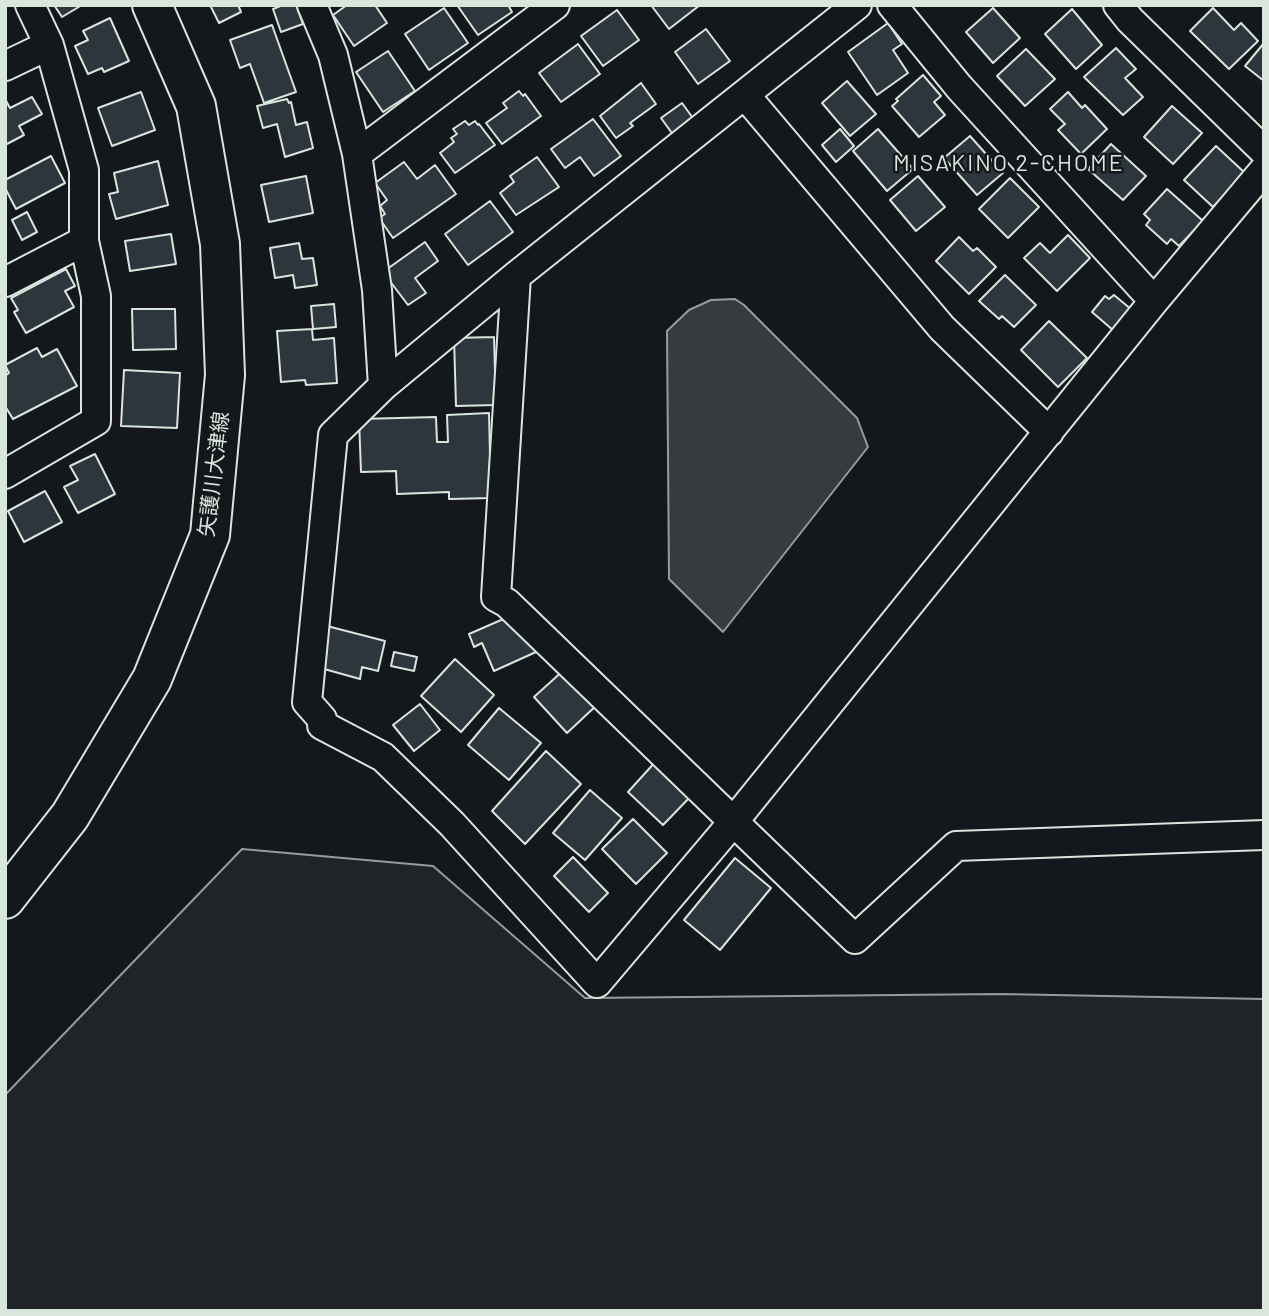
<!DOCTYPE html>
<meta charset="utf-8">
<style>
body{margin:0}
#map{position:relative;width:1269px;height:1316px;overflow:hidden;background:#14181c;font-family:Barlow,sans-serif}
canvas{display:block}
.frame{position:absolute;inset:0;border:7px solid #d8e6dc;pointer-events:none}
</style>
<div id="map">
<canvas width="1269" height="1316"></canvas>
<div class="frame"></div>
</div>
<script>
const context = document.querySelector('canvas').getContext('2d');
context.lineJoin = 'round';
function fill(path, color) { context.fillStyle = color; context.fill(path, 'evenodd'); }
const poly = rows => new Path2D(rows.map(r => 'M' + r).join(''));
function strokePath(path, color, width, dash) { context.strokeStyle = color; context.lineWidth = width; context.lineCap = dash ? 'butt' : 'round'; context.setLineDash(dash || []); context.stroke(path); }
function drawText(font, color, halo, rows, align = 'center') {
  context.font = font + ' Barlow,"Noto Sans JP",sans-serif'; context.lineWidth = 5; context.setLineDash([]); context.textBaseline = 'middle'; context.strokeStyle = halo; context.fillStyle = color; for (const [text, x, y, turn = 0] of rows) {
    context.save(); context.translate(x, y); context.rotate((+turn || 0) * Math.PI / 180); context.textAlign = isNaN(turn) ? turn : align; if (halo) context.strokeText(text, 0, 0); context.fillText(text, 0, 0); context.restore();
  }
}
const green = poly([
 [242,849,433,866,585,998,1001,994,1264,999,1264,1311,5,1311,5,1095,242,849]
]);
const water = poly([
 [735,299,744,305,857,418,868,447,723,632,669,579,667,331,689,310,711,300,735,299]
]);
const building = poly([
 [54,5,82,5,62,17,54,5],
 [210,5,238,5,241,12,219,23,210,5],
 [283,5,296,5,303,24,281,32,273,9,283,5],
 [347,5,375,5,387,23,354,46,333,15,347,5],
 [457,5,508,5,512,12,478,35,457,5],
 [651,5,700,5,669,29,651,5],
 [444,8,468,43,429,70,405,34,444,8],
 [993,8,1020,38,993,63,966,32,993,8],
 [1213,8,1234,30,1241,23,1258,41,1229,69,1190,31,1213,8],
 [1072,9,1102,45,1076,69,1045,34,1072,9],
 [617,10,639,40,603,66,581,36,617,10],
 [110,18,129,61,104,72,102,68,88,74,75,46,88,40,83,31,110,18],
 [888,23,902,44,893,50,908,73,877,95,848,52,888,23],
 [272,25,296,92,264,103,250,64,240,68,230,40,272,25],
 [706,29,730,61,698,84,675,52,706,29],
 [1264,43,1264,81,1245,66,1264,43],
 [578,44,600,74,561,102,539,73,578,44],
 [1116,48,1136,69,1125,78,1143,97,1123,115,1084,77,1116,48],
 [1026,49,1055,79,1025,106,997,76,1026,49],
 [388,51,415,91,383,112,356,72,388,51],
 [923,75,941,96,934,102,945,115,919,137,892,106,898,101,896,99,923,75],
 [847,81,876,114,850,136,822,103,847,81],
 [641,83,656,104,630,123,633,126,616,138,600,116,641,83],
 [519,91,523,96,525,94,541,116,502,144,486,123,507,108,503,103,519,91],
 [141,92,155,130,112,146,98,108,141,92],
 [1068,92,1082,108,1085,105,1107,129,1081,154,1058,130,1065,124,1050,109,1068,92],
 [32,97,42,114,19,126,24,135,5,145,5,99,10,108,32,97],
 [287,99,289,103,291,102,296,125,307,122,313,148,285,157,277,124,263,128,257,106,287,99],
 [682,103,695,121,674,136,661,118,682,103],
 [1172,106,1202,133,1173,164,1144,137,1172,106],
 [593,119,621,156,594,176,580,157,565,168,551,149,593,119],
 [465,121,469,125,475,121,478,125,479,124,495,145,455,173,440,153,454,142,451,138,457,134,453,129,465,121],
 [840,129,854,146,836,162,822,145,840,129],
 [878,129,913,169,887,191,853,151,878,129],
 [970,136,1003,173,977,195,944,158,970,136],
 [1111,144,1146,176,1123,200,1088,169,1111,144],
 [1216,146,1245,173,1213,207,1184,180,1216,146],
 [51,156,65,183,16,209,5,188,5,180,51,156],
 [537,157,559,187,516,215,500,193,514,182,510,176,537,157],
 [158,161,168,205,116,219,109,194,118,192,114,173,158,161],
 [404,162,417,179,435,165,456,194,393,238,379,218,385,214,380,206,387,200,375,183,404,162],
 [306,176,313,213,269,222,261,185,306,176],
 [918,176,945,207,916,231,890,200,918,176],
 [1010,178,1039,207,1008,238,979,209,1010,178],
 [1167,189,1203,221,1179,246,1171,239,1167,244,1146,225,1150,220,1144,214,1167,189],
 [490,201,513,232,468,265,445,234,490,201],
 [27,212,37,232,22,240,12,220,27,212],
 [171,234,176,264,130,271,125,241,171,234],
 [1068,235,1090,258,1057,291,1024,258,1040,243,1050,253,1068,235],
 [959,237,973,251,977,248,996,267,969,294,936,261,959,237],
 [425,242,438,261,415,278,426,293,408,305,383,272,425,242],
 [299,243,302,259,313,258,317,285,295,288,293,275,275,278,270,248,299,243],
 [66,269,75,286,65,291,74,307,26,333,14,312,18,310,11,298,66,269],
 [1005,275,1036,305,1014,327,1002,316,999,319,979,301,1005,275],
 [1114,295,1132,310,1114,331,1092,312,1105,296,1109,299,1114,295],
 [334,304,336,327,313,329,311,306,334,304],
 [132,309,175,309,176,349,133,350,132,309],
 [1049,321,1087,358,1058,387,1021,350,1049,321],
 [312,329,313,340,334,338,337,383,306,385,305,380,281,382,277,331,312,329],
 [494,337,496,405,456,406,454,338,494,337],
 [37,348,42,357,57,349,77,386,13,419,5,406,5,376,9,373,5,365,37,348],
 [124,370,180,373,177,428,121,426,124,370],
 [489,413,491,498,449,499,449,492,397,494,396,471,361,472,359,419,436,417,437,442,448,442,447,415,489,413],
 [95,454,115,494,78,513,64,487,78,480,70,466,95,454],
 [45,491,62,522,24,542,8,511,45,491],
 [520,616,536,652,494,671,482,643,474,647,469,634,508,617,520,616],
 [327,626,385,641,378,671,362,667,360,679,317,667,327,626],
 [394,652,417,657,414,671,391,666,394,652],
 [455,659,494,695,461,732,421,696,455,659],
 [566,668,599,703,567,733,534,697,566,668],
 [420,704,440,730,414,751,393,725,420,704],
 [499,708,541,743,509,780,468,745,499,708],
 [546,751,581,784,525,844,492,811,546,751],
 [657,760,693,794,663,825,628,792,657,760],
 [590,790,622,818,585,860,553,833,590,790],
 [633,819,667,853,636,884,602,849,633,819],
 [573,857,608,893,589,912,554,876,573,857],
 [735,858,771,888,720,950,684,920,735,858]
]);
const minor = poly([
 [312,5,333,55,357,154,377,290,383,386],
 [857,5,516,276,383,386,333,435,307,702,322,719,322,725,383,757,452,824,597,983,734,821,1154,301,1264,170],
 [892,5,959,87,1154,301],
 [1118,5,1130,20,1264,151],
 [5,66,49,45],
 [745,95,942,328,1049,432],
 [357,154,555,5],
 [516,276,496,597,507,603,855,939,956,846,1264,835],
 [5,282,84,241],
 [5,474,96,421,96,296,84,241,84,170,49,45,30,5]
]);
const secondary = poly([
 [5,899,70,816,152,679,210,535,225,375,220,244,196,106,152,5]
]);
const streetNames = [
 ["矢護川大津線",214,474,-83]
];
const neighbourhoodNames = [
 ["MISAKINO 2-CHOME",1009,163]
];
fill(green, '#202428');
strokePath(green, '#939e99', 2);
fill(water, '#363b3e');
strokePath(water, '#939e99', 2);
fill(building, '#2c363c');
strokePath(building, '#d8e6dc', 2);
strokePath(minor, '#d8e6dc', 32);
strokePath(secondary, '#d8e6dc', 42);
strokePath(minor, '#14181c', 28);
strokePath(secondary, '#14181c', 38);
drawText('21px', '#d8e6dc', '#14181c', streetNames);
context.letterSpacing = '2px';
drawText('23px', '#d8e6dc', '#14181c', neighbourhoodNames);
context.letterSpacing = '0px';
</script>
